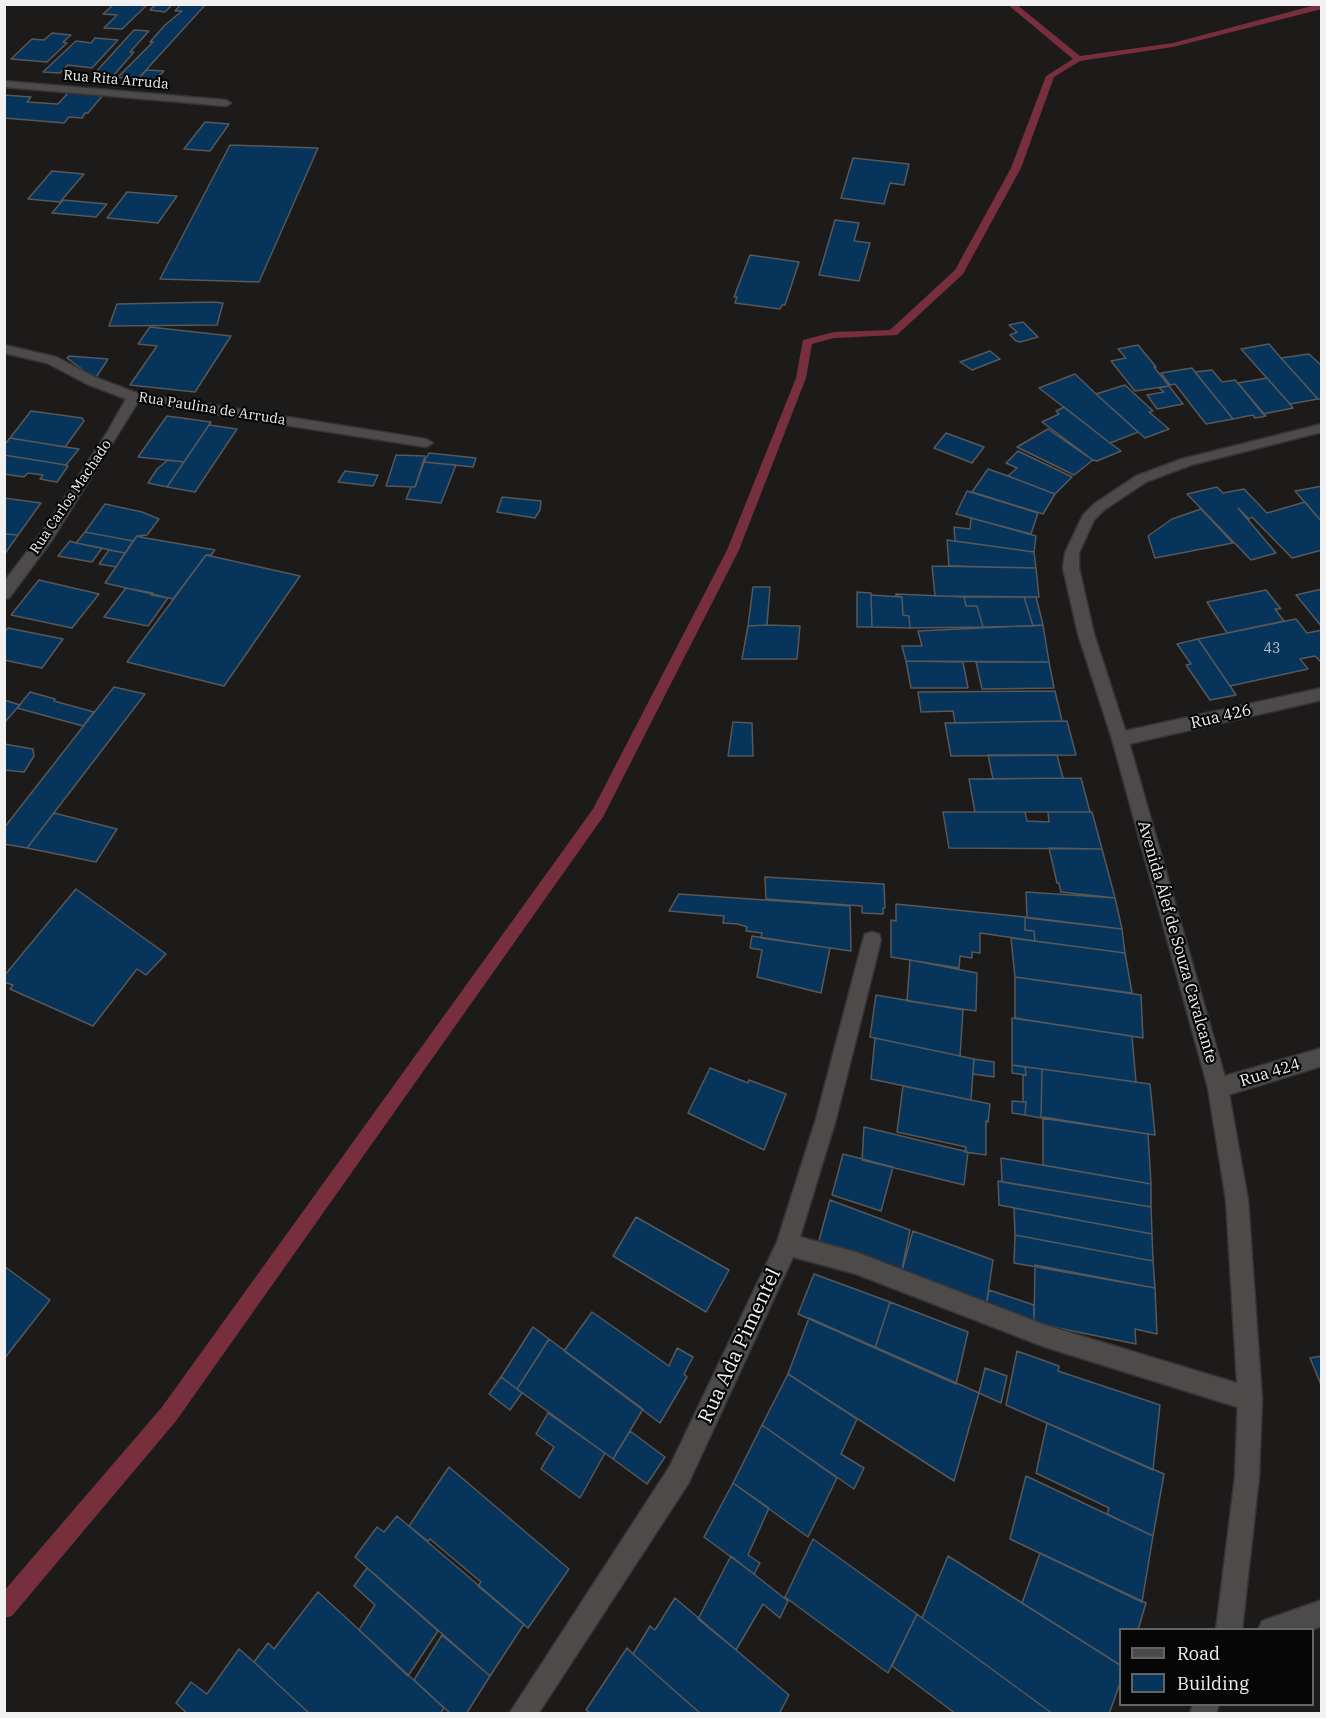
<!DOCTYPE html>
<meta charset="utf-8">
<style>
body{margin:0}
#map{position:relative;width:1326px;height:1718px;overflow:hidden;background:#1d1a1a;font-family:"IBM Plex Serif",serif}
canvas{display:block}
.frame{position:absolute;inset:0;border:6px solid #f2f1f1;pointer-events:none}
.legend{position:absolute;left:1119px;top:1628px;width:195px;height:78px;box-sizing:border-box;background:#070606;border:2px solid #656464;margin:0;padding:8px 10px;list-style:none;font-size:18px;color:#f2f1f1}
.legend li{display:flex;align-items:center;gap:12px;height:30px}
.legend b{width:30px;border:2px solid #656464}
</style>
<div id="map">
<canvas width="1326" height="1718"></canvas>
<div class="frame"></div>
<ul class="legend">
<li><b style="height:8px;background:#4d4a4a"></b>Road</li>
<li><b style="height:16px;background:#07345a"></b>Building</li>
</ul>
</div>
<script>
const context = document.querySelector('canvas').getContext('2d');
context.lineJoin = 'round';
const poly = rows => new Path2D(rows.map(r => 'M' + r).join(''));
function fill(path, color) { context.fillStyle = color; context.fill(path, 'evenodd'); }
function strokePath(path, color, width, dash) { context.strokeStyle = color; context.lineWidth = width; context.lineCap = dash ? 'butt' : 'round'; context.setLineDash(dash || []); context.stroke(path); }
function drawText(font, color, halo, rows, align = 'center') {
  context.font = font + ' "IBM Plex Serif",serif'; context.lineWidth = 4.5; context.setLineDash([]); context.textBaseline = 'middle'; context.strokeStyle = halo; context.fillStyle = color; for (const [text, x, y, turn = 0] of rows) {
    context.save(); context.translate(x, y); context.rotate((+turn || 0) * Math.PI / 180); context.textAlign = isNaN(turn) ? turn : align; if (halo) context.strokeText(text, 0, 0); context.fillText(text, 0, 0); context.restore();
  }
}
const stream = poly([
 [1007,4,1016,4,1080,56,1173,43,1319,4,1322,4,1322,9,1173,47,1080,61,1054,77,1021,168,963,274,897,335,834,338,812,344,806,378,739,550,603,817,176,1421,12,1616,4,1618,4,1591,162,1407,593,809,727,550,796,378,803,340,834,332,890,330,955,270,1011,168,1046,76,1073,59,1007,4]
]);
const building = poly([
 [114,4,148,4,122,29,104,28,117,15,103,14,114,4],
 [156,4,173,4,165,12,150,10,156,4],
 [181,4,206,4,136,81,118,77,153,42,150,42,165,25,182,11,175,11,181,4],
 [134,30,149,31,130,52,134,52,113,76,94,74,134,30],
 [52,33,71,35,63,42,67,43,47,62,11,59,32,39,44,40,52,33],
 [95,38,118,40,92,68,68,65,60,73,43,72,76,41,91,43,95,38],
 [147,70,164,71,156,79,139,78,147,70],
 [68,93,103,95,88,113,85,113,82,118,69,117,64,123,4,118,4,95,31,97,27,102,58,104,68,93],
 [205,122,229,124,210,151,184,149,205,122],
 [230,145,318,148,259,282,160,279,230,145],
 [853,158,909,164,904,185,890,183,884,204,841,198,853,158],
 [52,171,84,174,60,202,28,199,52,171],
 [127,192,177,196,158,223,107,218,127,192],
 [63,200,107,204,96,217,52,213,63,200],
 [835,220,859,223,854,241,870,243,859,281,819,275,835,220],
 [750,255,799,262,785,305,782,305,780,309,735,303,737,297,734,297,750,255],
 [214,302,223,303,217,325,109,326,117,304,214,302],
 [1023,322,1038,337,1020,342,1016,341,1010,335,1017,332,1009,325,1023,322],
 [150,327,231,336,195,392,130,385,157,346,138,344,150,327],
 [1269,344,1281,358,1318,399,1290,404,1241,349,1269,344],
 [1138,345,1156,367,1154,367,1169,386,1135,391,1111,361,1126,358,1118,349,1138,345],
 [990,351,1000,359,972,370,960,362,990,351],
 [1309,354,1322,366,1322,399,1318,399,1281,358,1309,354],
 [69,356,108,359,95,379,67,358,69,356],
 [1192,368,1195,372,1233,419,1206,424,1175,384,1170,385,1161,373,1192,368],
 [1212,370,1222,382,1235,380,1266,416,1255,418,1253,415,1233,419,1195,372,1212,370],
 [1075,374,1096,394,1138,432,1110,443,1039,388,1075,374],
 [1267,378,1290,404,1293,408,1263,414,1238,383,1267,378],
 [1125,385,1153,411,1149,412,1169,429,1145,438,1096,394,1125,385],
 [1169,386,1183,404,1157,409,1147,395,1164,392,1159,388,1169,386],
 [1064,407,1110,443,1121,451,1097,461,1093,460,1042,422,1059,414,1056,411,1064,407],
 [31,411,82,418,84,421,65,447,10,438,31,411],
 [167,416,211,422,184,462,138,457,167,416],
 [209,425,237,429,195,492,167,487,209,425],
 [1048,429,1075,448,1093,460,1074,475,1017,447,1048,429],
 [946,433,984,447,972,463,934,448,946,433],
 [10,438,72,448,79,449,66,465,4,455,4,445,10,438],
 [1018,451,1072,477,1055,494,1008,476,1017,468,1006,463,1018,451],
 [429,453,476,458,473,467,424,462,429,453],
 [4,455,66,465,68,466,57,482,40,479,43,475,28,473,24,477,4,474,4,455],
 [396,455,425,456,415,487,386,486,396,455],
 [168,460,184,462,167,487,148,483,157,469,168,460],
 [424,462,456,465,441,503,406,499,411,487,415,487,424,462],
 [988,469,1008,476,1055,494,1043,514,972,492,988,469],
 [345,471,376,475,378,475,373,486,338,482,345,471],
 [1322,486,1322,522,1295,491,1322,486],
 [1217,487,1223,493,1244,489,1267,513,1305,502,1322,522,1322,550,1292,558,1252,517,1249,519,1238,508,1276,553,1251,560,1187,494,1217,487],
 [967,491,1038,513,1031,534,956,514,967,491],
 [502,497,541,501,540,510,535,518,497,512,502,497],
 [4,498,41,503,18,535,4,534,4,498],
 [105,504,142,512,159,519,147,535,137,536,133,541,85,532,105,504],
 [1201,509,1233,543,1155,558,1148,536,1172,519,1201,509],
 [971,518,1036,536,1034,552,955,541,954,527,970,529,971,518],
 [85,532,133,541,125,553,76,543,85,532],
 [4,534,18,535,4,555,4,534],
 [137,536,140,537,215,550,211,555,206,555,173,599,105,583,137,536],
 [947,540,1034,552,1036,568,949,566,947,540],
 [70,541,76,543,102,548,92,562,58,556,70,541],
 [109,550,125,553,116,567,99,564,109,550],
 [206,555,300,576,224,686,127,662,206,555],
 [932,566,1036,568,1039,597,935,596,932,566],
 [39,580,99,594,72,628,11,615,39,580],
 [753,587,770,587,767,625,748,626,753,587],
 [126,588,153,593,151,595,168,598,148,626,104,617,126,588],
 [1322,589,1322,627,1296,595,1322,589],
 [1266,590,1281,609,1275,609,1284,621,1227,633,1207,602,1266,590],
 [857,592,871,593,872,627,857,627,857,592],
 [896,594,964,597,966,606,977,606,983,627,910,628,909,616,903,615,902,597,896,596,896,594],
 [871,595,902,597,903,615,909,616,910,628,872,627,871,595],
 [964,597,1024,597,1033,626,983,627,977,606,966,606,964,597],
 [1024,597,1036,597,1043,625,1033,626,1024,597],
 [1296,619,1307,633,1322,630,1322,663,1315,656,1300,659,1308,669,1230,686,1198,639,1296,619],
 [767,625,800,626,797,659,742,659,748,626,767,625],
 [1043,625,1049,662,906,661,902,646,922,646,918,631,1043,625],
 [8,628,63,639,42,668,4,660,4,632,8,628],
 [1198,639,1230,686,1236,695,1210,700,1186,665,1191,664,1177,644,1198,639],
 [906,661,963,662,968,688,911,688,906,661],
 [976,662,1049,662,1054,688,982,689,976,662],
 [114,687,145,694,27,848,4,844,4,828,114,687],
 [1055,691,1062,721,955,723,953,711,921,712,918,692,1055,691],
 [30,692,55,699,54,701,94,712,83,726,17,708,30,692],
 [4,700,20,705,4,723,4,700],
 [1067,721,1076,755,951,756,945,723,1067,721],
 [733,722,752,723,753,756,728,756,733,722],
 [4,744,33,749,34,756,24,772,4,770,4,744],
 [988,755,1057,755,1063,778,993,779,988,755],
 [1081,778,1090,812,975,812,969,779,1081,778],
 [943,812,1025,812,1027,821,1049,822,1048,812,1092,812,1102,849,949,848,943,812],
 [54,813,117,829,96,862,27,848,54,813],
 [1049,848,1102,849,1115,898,1061,892,1059,883,1057,883,1049,848],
 [765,877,884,884,885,908,883,908,883,914,862,913,862,906,766,899,765,877],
 [76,889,166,954,146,975,137,969,93,1026,10,989,13,985,4,982,4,976,76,889],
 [1026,892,1115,898,1122,929,1027,918,1026,892],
 [679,894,850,906,851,951,761,938,762,933,746,931,747,927,738,924,723,923,724,916,669,911,679,894],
 [896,904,1025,917,1025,930,1034,931,1035,941,980,933,980,953,972,952,972,958,960,956,959,968,891,957,891,920,896,921,896,904],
 [1025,917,1122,929,1125,953,1035,941,1034,931,1025,930,1025,917],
 [752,936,830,948,821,993,757,977,762,950,750,948,752,936],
 [1011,938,1125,953,1132,993,1015,977,1011,938],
 [910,960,977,973,976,1011,907,1001,910,960],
 [1015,977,1141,995,1143,1038,1015,1018,1015,977],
 [876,995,963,1010,960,1056,870,1037,876,995],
 [1012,1018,1132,1036,1136,1082,1012,1065,1012,1018],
 [875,1038,974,1059,971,1100,871,1079,875,1038],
 [974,1059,994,1062,994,1077,973,1074,974,1059],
 [1012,1065,1025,1067,1026,1075,1012,1073,1012,1065],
 [1025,1067,1042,1069,1041,1118,1025,1115,1026,1102,1023,1102,1023,1075,1026,1075,1025,1067],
 [710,1068,748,1083,749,1080,786,1094,764,1150,688,1113,710,1068],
 [1042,1069,1150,1084,1155,1135,1041,1118,1042,1069],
 [903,1086,990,1104,988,1122,986,1121,986,1155,965,1152,966,1147,897,1132,903,1086],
 [1012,1101,1026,1102,1025,1115,1012,1113,1012,1101],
 [1043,1117,1148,1134,1151,1184,1043,1165,1043,1117],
 [864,1127,968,1152,964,1185,862,1160,864,1127],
 [843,1154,893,1167,881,1211,832,1195,843,1154],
 [1001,1158,1151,1184,1151,1207,1002,1182,1001,1158],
 [998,1181,1151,1207,1152,1234,999,1205,998,1181],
 [830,1200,910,1230,901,1274,818,1244,830,1200],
 [1014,1208,1152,1234,1153,1261,1015,1235,1014,1208],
 [636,1217,729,1270,706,1312,613,1256,636,1217],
 [913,1231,993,1260,986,1306,901,1274,913,1231],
 [1015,1235,1153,1261,1155,1288,1014,1263,1015,1235],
 [1035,1265,1155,1288,1157,1334,1135,1329,1136,1344,1034,1323,1035,1265],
 [4,1266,50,1300,4,1359,4,1266],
 [814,1274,890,1302,875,1348,798,1314,814,1274],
 [989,1290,1034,1305,1034,1323,986,1306,989,1290],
 [890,1302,968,1332,956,1384,875,1348,890,1302],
 [592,1312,669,1366,677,1348,693,1357,684,1374,687,1377,660,1423,564,1351,592,1312],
 [809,1318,979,1393,954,1481,788,1374,809,1318],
 [533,1327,549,1339,517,1389,501,1377,533,1327],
 [549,1339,643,1409,613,1459,517,1389,549,1339],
 [1017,1351,1059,1366,1058,1371,1160,1405,1153,1470,1006,1405,1017,1351],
 [1322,1356,1322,1387,1310,1358,1322,1356],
 [985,1368,1007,1376,1001,1403,979,1393,985,1368],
 [788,1374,857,1419,841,1454,864,1468,854,1489,762,1425,788,1374],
 [501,1377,522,1393,510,1410,489,1394,501,1377],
 [548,1413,605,1453,580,1498,541,1469,554,1447,536,1434,548,1413],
 [1047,1423,1164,1474,1153,1536,1107,1514,1109,1508,1036,1473,1047,1423],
 [762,1425,837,1478,808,1537,733,1483,762,1425],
 [630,1431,665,1457,647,1484,613,1459,630,1431],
 [449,1467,569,1569,528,1628,478,1586,481,1582,430,1539,428,1541,409,1526,449,1467],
 [1026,1476,1153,1536,1142,1602,1010,1539,1026,1476],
 [733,1483,769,1508,748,1555,760,1563,754,1574,704,1537,733,1483],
 [397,1516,524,1624,490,1676,355,1557,377,1527,384,1532,397,1516],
 [813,1539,917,1614,888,1673,785,1597,813,1539],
 [1040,1553,1146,1603,1138,1630,1120,1630,1120,1665,1022,1603,1040,1553],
 [731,1556,788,1601,780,1618,763,1604,736,1650,698,1619,731,1556],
 [948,1556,1120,1665,1120,1683,1109,1714,1053,1714,922,1618,948,1556],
 [367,1568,438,1631,408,1676,359,1630,375,1605,354,1586,367,1568],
 [318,1592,444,1708,440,1714,310,1714,254,1662,268,1643,274,1649,318,1592],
 [675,1598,789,1695,779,1714,701,1714,633,1654,650,1626,655,1630,675,1598],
 [917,1614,922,1618,1053,1714,956,1714,892,1666,917,1614],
 [442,1635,490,1676,466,1714,451,1714,414,1680,442,1635],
 [627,1648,633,1654,701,1714,592,1714,586,1710,627,1648],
 [239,1649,254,1662,310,1714,188,1714,176,1703,191,1682,207,1694,239,1649]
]);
const minor = poly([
 [4,81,226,100,231,103,226,106,4,87,4,81],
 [4,345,56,357,97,378,137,393,426,439,433,443,426,447,138,402,52,540,9,598,4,599,4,582,42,532,108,431,126,399,87,384,47,363,4,353,4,345],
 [1322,688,1322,700,1120,746,1114,744,1112,739,1114,734,1120,732,1322,688],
 [872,932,879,934,881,940,836,1119,800,1237,856,1252,1045,1325,1250,1387,1258,1391,1262,1399,1258,1407,1250,1411,1045,1347,856,1274,793,1257,688,1484,538,1714,509,1714,670,1466,777,1242,816,1119,863,940,865,934,872,932],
 [1322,1048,1322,1066,1218,1098,1211,1095,1208,1088,1211,1081,1218,1078,1322,1048],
 [1322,1600,1322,1626,1311,1630,1258,1630,1262,1621,1322,1600]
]);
const tertiary = poly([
 [1322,424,1322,432,1191,465,1146,482,1104,510,1094,520,1079,553,1079,568,1094,634,1128,739,1228,1088,1248,1200,1262,1399,1259,1477,1242,1630,1216,1630,1235,1477,1238,1399,1226,1200,1208,1088,1112,739,1078,634,1063,568,1065,553,1083,515,1094,504,1136,476,1182,459,1322,424],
 [1193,1704,1219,1704,1216,1714,1190,1714,1193,1704]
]);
const farStreetnames = [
 ["Rua Rita Arruda",116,80,5],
 ["Rua Paulina de Arruda",212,409,9],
 ["Rua Carlos Machado",71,497,-56]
];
const numberNames = [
 ["43",1272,649]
];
const streetNames = [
 ["Rua 426",1221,717,-13],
 ["Avenida Álef de Souza Cavalcante",1177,942,74],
 ["Rua 424",1270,1073,-17]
];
const nearStreetnames = [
 ["Rua Ada Pimentel",740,1346,-65]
];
fill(stream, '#782f3d');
fill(building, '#07345a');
strokePath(building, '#56585a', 1.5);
strokePath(minor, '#363435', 3);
strokePath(tertiary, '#363435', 3);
fill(minor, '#4d4a4a');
fill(tertiary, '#4d4a4a');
drawText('14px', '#f2f1f1', '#070606', farStreetnames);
drawText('14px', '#b7c2cb', null, numberNames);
drawText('16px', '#f2f1f1', '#070606', streetNames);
drawText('20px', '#f2f1f1', '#070606', nearStreetnames);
</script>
